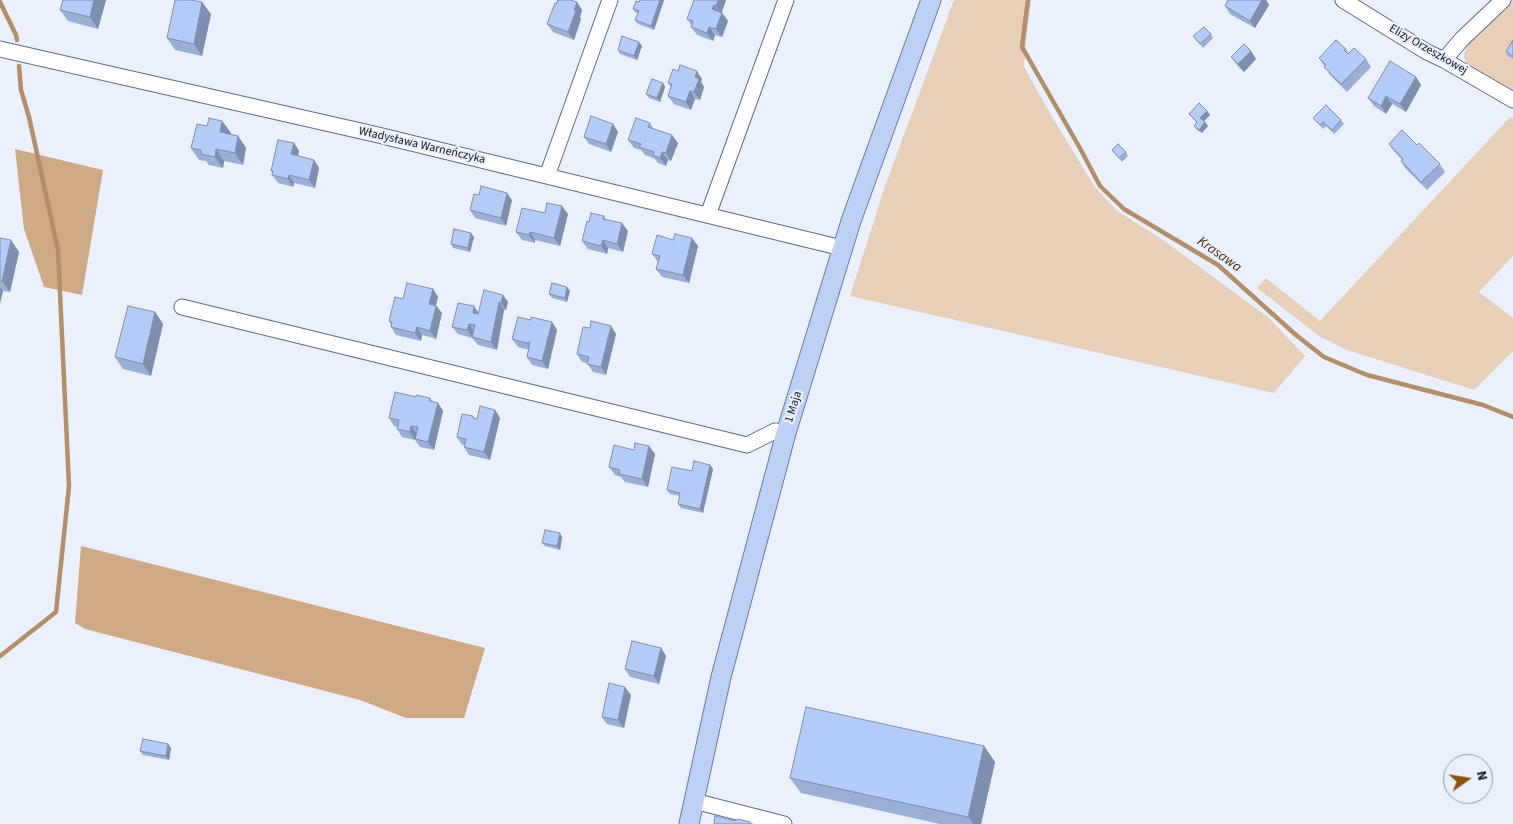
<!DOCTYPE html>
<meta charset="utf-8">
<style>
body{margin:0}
#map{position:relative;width:1513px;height:824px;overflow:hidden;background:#eaf1fd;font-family:"Source Sans 3",sans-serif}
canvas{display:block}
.north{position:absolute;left:1443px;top:754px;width:50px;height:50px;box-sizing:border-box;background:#eaf1fd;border:1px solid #9399a5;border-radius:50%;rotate:77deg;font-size:14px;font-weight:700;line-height:20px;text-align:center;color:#101620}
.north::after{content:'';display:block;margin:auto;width:18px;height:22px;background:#8c5409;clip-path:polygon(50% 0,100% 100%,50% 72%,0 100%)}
</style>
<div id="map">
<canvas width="1513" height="824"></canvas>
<div class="north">N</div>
</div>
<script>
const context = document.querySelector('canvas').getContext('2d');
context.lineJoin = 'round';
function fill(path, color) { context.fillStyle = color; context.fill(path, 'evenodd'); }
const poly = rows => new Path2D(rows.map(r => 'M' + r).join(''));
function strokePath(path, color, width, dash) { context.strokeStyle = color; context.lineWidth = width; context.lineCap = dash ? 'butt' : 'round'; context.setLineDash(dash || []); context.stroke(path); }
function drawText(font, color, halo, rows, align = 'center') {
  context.font = font + ' "Source Sans 3",sans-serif'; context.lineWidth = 4.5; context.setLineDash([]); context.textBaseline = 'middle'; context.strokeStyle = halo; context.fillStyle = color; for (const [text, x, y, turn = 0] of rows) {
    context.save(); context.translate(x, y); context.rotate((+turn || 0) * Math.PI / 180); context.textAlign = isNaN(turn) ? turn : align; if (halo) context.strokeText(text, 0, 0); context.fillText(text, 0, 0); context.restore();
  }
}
const green = poly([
 [954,0,1031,0,1027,32,1024,67,1052,117,1095,187,1116,210,1163,240,1269,318,1305,356,1274,393,850,296,885,186],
 [1513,0,1513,94,1468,67,1464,57,1465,51,1468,44],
 [1510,117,1513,119,1513,256,1479,292,1513,318,1513,351,1474,390,1347,350,1319,336,1257,288,1266,278,1320,321]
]);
const forest = poly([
 [15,149,103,170,82,295,44,287,24,229],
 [81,546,485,648,464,718,406,718,360,700,85,629,75,623]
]);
const stream = poly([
 [1028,0,1022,47,1081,150,1100,186,1124,209,1218,265,1296,335,1324,357,1367,375,1483,405,1513,417],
 [0,2,16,35,17,40],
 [0,656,56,612,69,486,58,250,29,117,21,90,19,66]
]);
const minor = poly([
 [1343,0,1427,52,1444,60,1513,100],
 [0,49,374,134,842,248],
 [1444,60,1462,39,1503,0],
 [547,176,610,0],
 [708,215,786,0],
 [182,307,747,445,775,431,786,433],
 [694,801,784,824]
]);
const major = poly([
 [689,824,721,677,786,433,851,221,931,0]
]);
const wall = poly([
 [106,0,98,29,68,21,60,10],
 [640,0,664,0,654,30,638,24,635,20,638,13,636,13,633,9],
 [726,0,722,12,728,21,722,37,715,35,713,41,697,35,691,27,692,26,687,19],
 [1228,0,1266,0,1269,5,1255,28,1230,14,1225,6],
 [577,2,582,10,580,17,581,19,574,40,553,32,547,24,556,4],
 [211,14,202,56,175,50,167,38],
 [1211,34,1213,38,1203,48,1193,36],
 [1513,40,1513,59,1508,56,1506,52],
 [642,46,637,60,620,54,618,50],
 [1346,49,1349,54,1366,59,1371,67,1347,92,1330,75,1319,58],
 [1231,57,1256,59,1244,72,1237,65],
 [1416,77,1421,85,1406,112,1392,104,1386,114,1374,106,1368,98],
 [702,79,701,82,704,87,700,100,695,99,691,110,674,104,668,96,671,87,668,83],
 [663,83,665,87,660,102,649,98,646,94],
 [1207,111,1210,115,1204,121,1208,126,1202,133,1197,130,1194,126,1197,123,1189,114],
 [1313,118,1341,120,1344,124,1334,134,1326,126,1323,129],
 [222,121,231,133,230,135,238,136,246,148,243,165,224,161,223,168,209,165,206,161,199,160,191,148,207,126],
 [650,123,653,128,678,143,671,161,668,160,666,166,658,163,655,159,645,155,641,150,634,148,628,140],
 [613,124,618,132,611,152,589,144,584,137],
 [294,143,299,151,298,156,314,160,319,168,315,188,294,183,293,187,278,183,272,175,273,173,271,171],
 [1389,144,1417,145,1440,164,1445,172,1427,190,1406,169,1401,161,1402,160,1394,151],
 [1112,150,1126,152,1128,156,1122,162],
 [512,200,506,226,475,218,470,210],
 [545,213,568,214,560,246,535,240,535,243,522,240,516,232],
 [604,216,606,220,628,231,623,252,608,248,607,254,588,249,582,241,589,222],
 [474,237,470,252,453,248,451,244],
 [0,238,19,252,10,292,3,291,0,303],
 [673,240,698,246,689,283,662,277,656,269,658,262,652,254],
 [433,289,438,297,436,305,442,313,436,339,422,335,421,341,396,335,391,327,391,325,389,321,403,299],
 [570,291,567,302,552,298,549,294],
 [503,295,508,302,506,310,504,310,497,350,478,345,472,338,458,334,452,327,478,313],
 [155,312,163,324,151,376,123,369,115,357],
 [531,320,552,322,557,330,548,369,532,365,527,357,529,350,518,347,512,339],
 [590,328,616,334,606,375,593,372,587,363,582,362,577,354],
 [416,397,430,398,433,402,438,403,443,411,434,450,420,447,415,440,402,437,397,429,397,427,394,426,389,418],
 [495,410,500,418,490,460,469,455,464,447,464,445,462,445,457,437,473,416,475,419,477,419],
 [634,450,655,454,648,487,625,482,621,477,615,475,609,467],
 [710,465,713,469,703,513,681,508,678,504,680,496,670,494,667,490,692,471],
 [560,533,562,537,560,550,545,546,542,543],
 [661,648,666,656,659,684,630,677,625,669],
 [631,695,624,728,607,724,602,717],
 [984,746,995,762,981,824,940,824,801,793,790,778],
 [171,748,169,760,143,755,140,751]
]);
const shadedWall = poly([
 [94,0,106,0,98,29,90,17],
 [660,0,664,0,654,30,651,26],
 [718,0,726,0,721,14,716,6],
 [1262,0,1266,0,1269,5,1255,28,1250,21],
 [202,2,211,14,202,56,194,44],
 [577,2,582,10,580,17,581,19,574,40,568,32],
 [714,5,720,13,712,9],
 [722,13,728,21,722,37,716,29],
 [709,27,715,35,713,41,707,33],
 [639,42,642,46,637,60,634,56],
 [1251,51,1256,59,1244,72,1238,64],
 [697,71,702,79,701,82,704,87,700,100,694,92,695,77],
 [1416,77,1421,85,1406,112,1400,104],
 [663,83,665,87,660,102,657,98],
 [690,91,695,99,691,110,686,102],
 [1386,96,1392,104,1386,114,1381,106],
 [1207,111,1210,115,1203,122,1200,118],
 [222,121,231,133,228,144,220,132],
 [1205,122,1208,126,1202,133,1199,130],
 [613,124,618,132,611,152,606,144],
 [672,135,678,143,671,161,666,153],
 [238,136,246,148,243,165,235,153],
 [294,143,299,151,296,162,291,154],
 [216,149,224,161,223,168,215,157],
 [662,152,668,160,666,166,660,158],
 [314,160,319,168,315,188,309,180],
 [289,175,294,183,293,187,288,179],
 [507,193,512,200,506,226,501,218],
 [562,206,568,214,560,246,554,238],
 [622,223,628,231,623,252,617,244],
 [530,232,535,240,535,243,529,235],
 [471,233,474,237,470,252,468,248],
 [692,238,698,246,689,283,683,275],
 [11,240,19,252,10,292,2,281],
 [603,240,608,248,607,254,601,246],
 [0,287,3,291,0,303],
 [567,287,570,291,567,302,565,298],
 [433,289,438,297,434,312,429,304],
 [503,295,508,302,506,310,501,303],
 [499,302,504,310,497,350,491,342],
 [436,306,442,313,436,339,430,331],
 [474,306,479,314,473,313],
 [155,312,163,324,151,376,143,364],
 [552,322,557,330,548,369,542,361],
 [469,324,474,332,473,338,467,330],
 [611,326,616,334,606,375,601,367],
 [417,327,422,335,421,341,415,333],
 [438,403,443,411,434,450,428,442],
 [495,410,500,418,490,460,484,452],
 [411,426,417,434,415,440,410,432],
 [649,446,655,454,648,487,642,479],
 [710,465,713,469,703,513,700,509],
 [560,533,562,537,560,550,557,546],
 [661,648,666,656,659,684,654,676],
 [625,687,631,695,624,728,618,720],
 [168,744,171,748,169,760,166,756],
 [984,746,995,762,981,824,973,824,968,817]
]);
const building = poly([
 [63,0,94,0,90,17,60,10,63,0],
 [175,0,191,0,202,2,194,44,167,38,175,0],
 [558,0,570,0,577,2,574,10,576,11,568,32,547,24,555,3,556,4,558,0],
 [640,0,660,0,651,26,635,20,639,11,633,9,636,1,639,2,640,0],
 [694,0,718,0,716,6,714,5,712,9,722,13,716,29,709,27,707,33,691,27,693,21,687,19,694,0],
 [1228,0,1262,0,1250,21,1225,6,1228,0],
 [1204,27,1211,34,1200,44,1193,36,1204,27],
 [622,36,639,42,634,56,618,50,622,36],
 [1336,40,1346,49,1344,50,1348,54,1354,48,1366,59,1341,84,1324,67,1326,65,1319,58,1336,40],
 [1513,40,1513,56,1506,52,1513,40],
 [1244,44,1251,51,1238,64,1231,57,1244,44],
 [1390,61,1416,77,1400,104,1386,96,1381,106,1368,98,1390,61],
 [680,65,697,71,695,77,699,79,694,92,690,91,686,102,668,96,672,84,668,83,673,69,678,71,680,65],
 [652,79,663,83,657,98,646,94,652,79],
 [1199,103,1207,111,1200,118,1205,122,1199,130,1194,126,1197,122,1189,114,1199,103],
 [1326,105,1341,120,1332,130,1323,122,1320,125,1313,118,1326,105],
 [591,116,613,124,606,144,584,137,591,116],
 [209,118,222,121,220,132,238,136,235,153,216,149,215,157,201,154,201,150,191,148,197,124,207,126,209,118],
 [636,118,650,123,648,127,672,135,666,153,662,152,660,158,653,155,654,152,639,147,641,144,628,140,636,118],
 [1402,130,1417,145,1419,143,1440,164,1421,182,1401,161,1403,159,1389,144,1402,130],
 [278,140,294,143,291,154,314,160,309,180,289,175,288,179,272,175,273,171,271,171,278,140],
 [1118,144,1126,152,1119,158,1112,150,1118,144],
 [481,186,507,193,501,218,470,210,474,194,479,195,481,186],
 [547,203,562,206,554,238,530,232,529,235,516,232,522,208,545,213,547,203],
 [591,213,604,216,603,219,622,223,617,244,603,240,601,246,582,241,587,221,589,222,591,213],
 [454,229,471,233,468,248,451,244,454,229],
 [675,234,692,238,683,275,656,269,660,256,652,254,657,235,673,240,675,234],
 [0,238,11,240,2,281,0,280,0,238],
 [407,283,433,289,429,304,436,306,430,331,417,327,415,333,391,327,392,322,389,321,395,297,403,299,407,283],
 [552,283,567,287,565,298,549,294,552,283],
 [484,290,503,295,501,303,499,302,491,342,472,337,475,325,469,324,467,330,452,327,458,303,474,306,473,313,478,314,484,290],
 [128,306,155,312,143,364,115,357,128,306],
 [518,317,531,320,531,317,552,322,542,361,527,357,530,342,526,343,512,339,518,317],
 [591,321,611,326,601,367,587,364,589,357,577,354,583,327,590,328,591,321],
 [395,392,416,397,416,395,430,398,429,401,438,403,428,442,415,439,418,427,411,426,410,432,397,429,399,420,389,418,395,392],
 [480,406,495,410,484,452,464,447,466,439,457,437,462,414,473,416,473,418,477,419,480,406],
 [635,443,649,446,642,479,619,474,620,470,609,467,614,445,634,450,635,443],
 [694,461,710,465,700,509,678,504,680,493,667,490,672,467,692,471,694,461],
 [545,530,560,533,557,546,542,543,545,530],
 [632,641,661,648,654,676,625,669,632,641],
 [609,683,625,687,618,720,602,717,609,683],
 [806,707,984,746,968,817,790,778,806,707],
 [143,739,168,744,166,756,140,751,143,739],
 [715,816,735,821,738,819,750,822,751,824,714,824,715,816]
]);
const streetNames = [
 ["Elizy Orzeszkowej",1428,50,30],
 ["Władysława Warneńczyka",422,146,13],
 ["1 Maja",794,407,-73]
];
const waterNames = [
 ["Krasawa",1219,255,35]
];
fill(green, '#e7cfb8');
fill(forest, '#cfa984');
strokePath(stream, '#b38e69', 4.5);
strokePath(minor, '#5b6b85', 17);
strokePath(major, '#637ba6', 21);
strokePath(minor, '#fff', 15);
strokePath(major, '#bcd1f5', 19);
fill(wall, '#9aafd5');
fill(shadedWall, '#7d8fae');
fill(building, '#b3ccf8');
strokePath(building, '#7d8fae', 1);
drawText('12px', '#101620', '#eaf1fd', streetNames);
drawText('italic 14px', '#472c0e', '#eaf1fd', waterNames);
</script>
